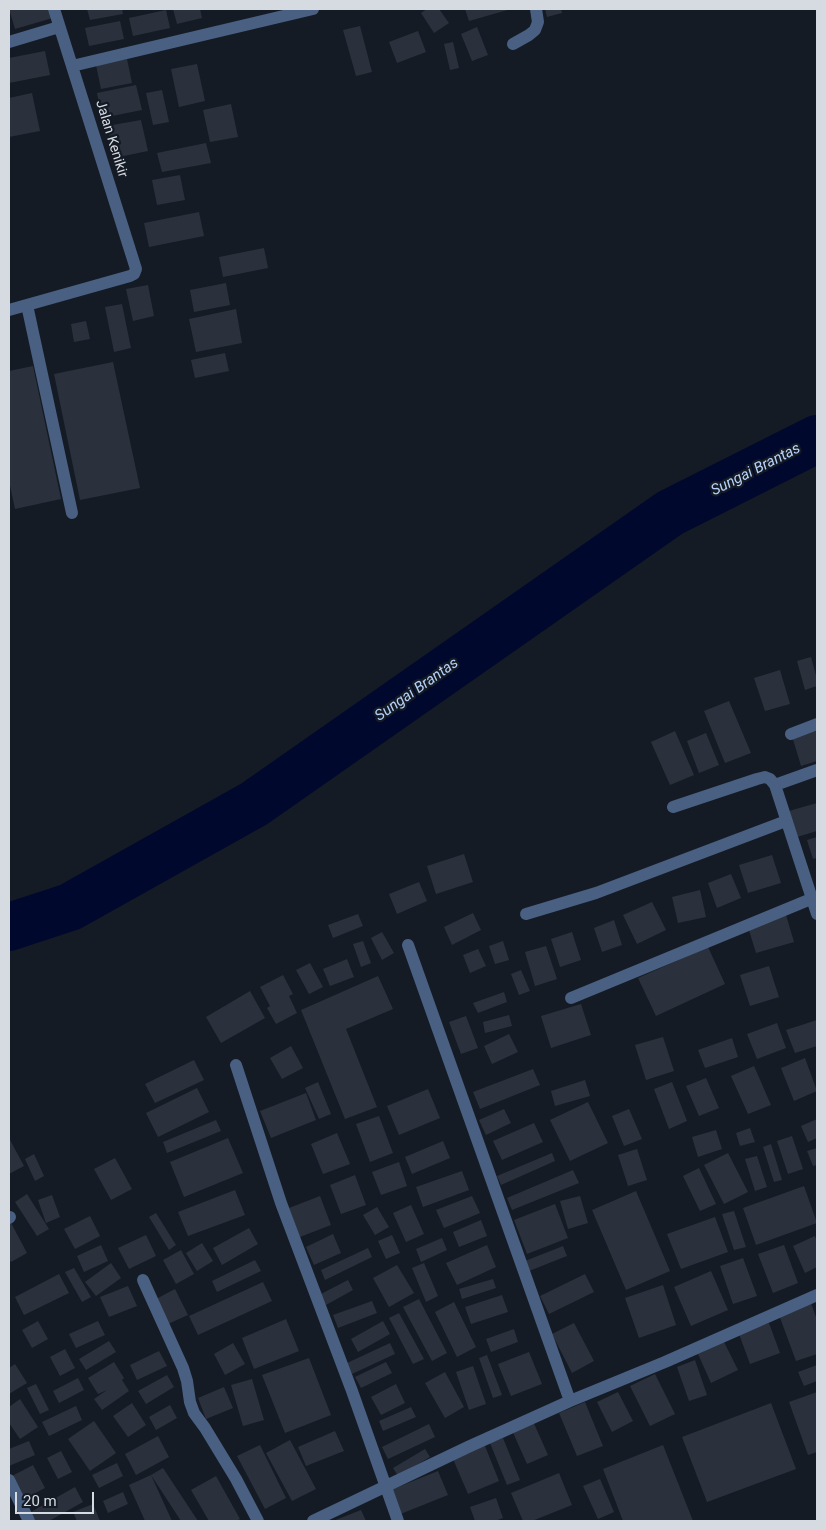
<!DOCTYPE html>
<style>
body{margin:0}
#map{position:relative;width:826px;height:1530px;overflow:hidden;background:#151b25;font-family:Roboto,sans-serif}
canvas{display:block}
.frame{position:absolute;inset:0;border:10px solid #d6dbe2;pointer-events:none}
.scale{position:absolute;left:15px;top:1492px;width:79px;height:22px;box-sizing:border-box;border:2px solid #d6dbe2;border-top:0;padding-left:6px;font-size:15px;line-height:18px;white-space:nowrap;color:#d6dbe2;-webkit-text-stroke:4px #151b25;paint-order:stroke}
</style>
<div id="map">
<canvas width="826" height="1530"></canvas>
<div class="frame"></div>
<div class="scale">20 m</div>
</div>
<script>
const context = document.querySelector('canvas').getContext('2d');
context.lineJoin = 'round';
const poly = rows => new Path2D(rows.map(r => 'M' + r).join(''));
function strokePath(path, color, width, dash) { context.strokeStyle = color; context.lineWidth = width; context.lineCap = dash ? 'butt' : 'round'; context.setLineDash(dash || []); context.stroke(path); }
function fill(path, color) { context.fillStyle = color; context.fill(path, 'evenodd'); }
function drawText(font, color, halo, rows, align = 'center') {
  context.font = font + ' Roboto,sans-serif'; context.lineWidth = 4.5; context.setLineDash([]); context.textBaseline = 'middle'; context.strokeStyle = halo; context.fillStyle = color; for (const [text, x, y, turn = 0] of rows) {
    context.save(); context.translate(x, y); context.rotate((+turn || 0) * Math.PI / 180); context.textAlign = isNaN(turn) ? turn : align; if (halo) context.strokeText(text, 0, 0); context.fillText(text, 0, 0); context.restore();
  }
}
const river = poly([
 [9,927,70,907,254,804,670,513,817,439]
]);
const building = poly([
 [9,9,53,9,56,17,15,29],
 [87,9,122,9,123,14,90,20],
 [173,9,200,9,202,18,177,24],
 [427,9,439,9,449,23,434,33,421,13],
 [465,9,511,9,469,21],
 [545,9,561,9,562,13,547,17],
 [166,10,170,28,133,36,129,18],
 [120,21,124,39,89,46,85,28],
 [360,26,372,72,356,76,343,30],
 [477,27,488,55,472,61,461,34],
 [418,31,426,52,397,63,389,42],
 [453,42,459,68,450,70,444,44],
 [45,51,50,75,9,83,9,58],
 [127,59,132,83,101,89,96,65],
 [197,64,205,101,179,107,171,69],
 [136,85,142,110,102,118,97,93],
 [162,90,169,122,153,125,146,93],
 [32,93,40,131,9,137,9,98],
 [231,104,238,137,210,142,203,110],
 [141,120,148,151,114,158,107,126],
 [206,143,211,163,162,172,157,153],
 [180,175,185,200,157,205,152,180],
 [199,212,204,236,149,247,144,223],
 [264,248,268,268,223,277,219,257],
 [226,283,230,305,194,312,190,290],
 [148,285,154,316,133,321,126,289],
 [122,304,131,348,114,352,105,307],
 [236,309,242,343,196,352,189,319],
 [86,321,90,339,74,342,71,324],
 [225,353,229,371,195,378,191,360],
 [113,362,140,488,80,500,54,374],
 [33,366,61,499,15,509,9,481,9,371],
 [811,657,817,679,817,686,805,690,797,661],
 [780,670,790,704,765,711,754,678],
 [729,701,751,753,725,763,704,711],
 [815,729,817,734,817,761,801,766,792,736],
 [675,731,694,775,670,785,651,742],
 [706,733,719,765,699,773,687,741],
 [817,803,817,831,797,837,789,811],
 [817,837,817,858,813,859,807,840],
 [464,854,473,882,436,894,427,866],
 [772,855,781,883,748,893,739,865],
 [731,874,741,898,717,908,708,883],
 [419,882,427,901,397,914,389,894],
 [700,890,706,917,678,923,672,897],
 [652,902,666,930,637,944,623,915],
 [473,913,481,930,452,945,444,927],
 [358,914,363,926,333,938,328,925],
 [786,915,794,942,756,953,748,927],
 [614,920,622,945,602,952,594,928],
 [382,932,394,953,382,960,371,938],
 [572,932,581,960,560,967,551,939],
 [363,941,371,963,361,967,353,944],
 [503,941,509,960,495,964,489,946],
 [546,946,557,979,535,986,525,952],
 [708,947,725,984,656,1016,638,978],
 [478,949,486,966,470,973,463,955],
 [347,959,354,977,330,986,323,969],
 [310,963,323,987,309,994,296,970],
 [769,966,779,997,750,1006,740,975],
 [521,970,530,991,519,995,511,974],
 [283,975,293,994,289,996,297,1013,276,1024,267,1008,270,1006,260,987],
 [378,976,393,1009,346,1029,377,1107,345,1119,301,1010],
 [250,991,265,1018,221,1043,206,1017],
 [504,992,507,1002,478,1013,473,1003],
 [581,1004,591,1035,551,1048,541,1016],
 [509,1015,512,1026,485,1033,483,1022],
 [466,1016,478,1048,461,1054,449,1022],
 [817,1020,817,1046,795,1053,786,1030],
 [777,1023,786,1048,757,1059,747,1034],
 [509,1034,518,1052,492,1064,484,1046],
 [663,1037,674,1071,646,1080,635,1045],
 [732,1038,738,1057,705,1068,698,1050],
 [291,1046,303,1068,282,1079,270,1058],
 [805,1058,817,1091,794,1101,781,1068],
 [194,1060,204,1080,155,1103,145,1084],
 [754,1066,771,1105,748,1114,731,1076],
 [533,1069,540,1085,480,1109,473,1092],
 [706,1078,719,1108,699,1116,686,1086],
 [585,1080,590,1096,555,1106,551,1091],
 [318,1082,331,1114,319,1119,305,1088],
 [672,1082,687,1121,669,1129,654,1089],
 [197,1088,209,1112,158,1137,146,1113],
 [428,1089,440,1118,399,1135,387,1106],
 [306,1093,316,1120,271,1138,260,1111],
 [588,1102,608,1143,570,1161,550,1120],
 [504,1109,511,1123,486,1135,479,1120],
 [629,1109,642,1139,624,1146,612,1116],
 [379,1116,393,1153,370,1162,356,1124],
 [817,1119,817,1138,808,1142,801,1126],
 [216,1120,221,1131,167,1153,163,1142],
 [534,1123,543,1142,502,1160,493,1141],
 [750,1128,755,1142,740,1146,736,1133],
 [716,1130,722,1149,698,1157,692,1137],
 [337,1133,350,1164,323,1174,311,1144],
 [792,1136,803,1169,788,1174,777,1141],
 [9,1138,24,1166,9,1174],
 [228,1138,243,1173,184,1197,170,1162],
 [443,1141,450,1158,412,1174,405,1157],
 [771,1144,782,1180,774,1182,763,1147],
 [817,1148,817,1165,813,1166,807,1151],
 [637,1149,647,1180,628,1186,618,1155],
 [552,1153,555,1161,501,1185,497,1176],
 [728,1153,748,1192,724,1204,704,1165],
 [34,1154,44,1176,35,1181,25,1159],
 [757,1156,767,1187,755,1191,745,1159],
 [115,1158,132,1189,111,1200,94,1169],
 [399,1162,407,1186,381,1195,372,1172],
 [699,1168,716,1204,700,1211,683,1176],
 [573,1170,579,1183,512,1210,507,1198],
 [462,1171,469,1190,423,1207,416,1187],
 [355,1175,366,1205,341,1214,330,1185],
 [804,1186,817,1223,756,1245,743,1208],
 [235,1190,245,1215,188,1236,178,1212],
 [636,1191,670,1271,626,1290,592,1210],
 [27,1194,49,1229,37,1236,15,1202],
 [52,1195,60,1217,46,1223,38,1200],
 [320,1196,331,1225,300,1237,289,1208],
 [472,1196,480,1213,444,1228,436,1210],
 [580,1196,588,1223,568,1229,560,1201],
 [555,1204,568,1238,527,1254,514,1220],
 [411,1205,424,1234,406,1242,393,1213],
 [377,1207,389,1227,375,1235,363,1215],
 [734,1211,746,1247,734,1250,722,1214],
 [156,1213,176,1245,169,1250,149,1217],
 [90,1216,100,1236,75,1249,64,1229],
 [715,1217,728,1252,681,1269,667,1234],
 [9,1219,27,1253,11,1262,9,1259],
 [481,1220,487,1236,459,1247,453,1232],
 [249,1228,258,1244,222,1265,213,1248],
 [333,1234,341,1253,314,1265,306,1247],
 [146,1235,156,1256,129,1269,118,1248],
 [392,1235,400,1253,386,1259,378,1241],
 [815,1236,817,1242,817,1267,805,1273,793,1246],
 [442,1238,447,1250,421,1262,416,1249],
 [202,1243,213,1261,197,1271,186,1253],
 [101,1245,108,1261,84,1272,77,1256],
 [487,1245,496,1267,457,1285,446,1263],
 [784,1245,798,1283,773,1293,758,1254],
 [563,1246,567,1256,529,1271,525,1261],
 [368,1248,372,1257,325,1280,321,1270],
 [181,1250,194,1274,176,1284,163,1260],
 [743,1258,757,1296,733,1304,720,1266],
 [255,1260,261,1271,217,1292,212,1281],
 [111,1263,121,1278,96,1296,85,1282],
 [424,1263,438,1296,426,1302,412,1268],
 [397,1265,414,1293,389,1307,373,1278],
 [74,1268,91,1297,82,1302,65,1272],
 [711,1271,728,1310,691,1326,674,1287],
 [59,1274,69,1293,24,1315,15,1297],
 [585,1274,594,1292,549,1314,540,1296],
 [493,1279,496,1288,462,1299,459,1289],
 [348,1280,353,1290,326,1305,321,1294],
 [263,1282,272,1301,198,1335,189,1316],
 [663,1285,676,1325,639,1338,625,1298],
 [128,1286,137,1306,109,1317,100,1297],
 [175,1289,188,1315,168,1324,156,1299],
 [502,1295,508,1312,471,1324,465,1307],
 [419,1299,447,1353,432,1361,403,1307],
 [372,1301,377,1313,338,1328,333,1315],
 [454,1302,476,1347,457,1357,435,1312],
 [811,1303,817,1320,817,1354,796,1361,779,1315],
 [399,1313,424,1359,413,1364,389,1318],
 [286,1319,299,1351,254,1369,242,1338],
 [38,1321,48,1339,32,1348,22,1330],
 [98,1321,105,1335,76,1348,69,1334],
 [383,1321,390,1334,358,1352,351,1339],
 [574,1323,594,1361,572,1373,552,1334],
 [769,1323,780,1353,750,1364,739,1334],
 [514,1329,518,1342,491,1352,486,1339],
 [109,1341,116,1352,86,1370,79,1359],
 [724,1342,738,1370,711,1383,698,1354],
 [233,1343,245,1364,225,1375,214,1354],
 [390,1343,395,1354,352,1374,347,1363],
 [65,1349,75,1368,60,1376,50,1357],
 [159,1351,167,1366,137,1380,130,1365],
 [529,1352,542,1384,511,1396,498,1364],
 [487,1355,502,1395,493,1398,479,1358],
 [309,1358,331,1415,285,1433,262,1375],
 [695,1360,707,1395,689,1401,677,1367],
 [114,1362,124,1378,122,1380,129,1391,102,1410,94,1399,107,1390,98,1394,88,1378],
 [386,1362,392,1373,361,1388,355,1377],
 [15,1364,27,1383,9,1394,9,1368],
 [817,1365,817,1381,804,1386,798,1372],
 [473,1366,486,1404,469,1410,456,1372],
 [445,1372,464,1407,445,1418,425,1383],
 [655,1374,675,1414,650,1426,630,1386],
 [167,1375,174,1387,146,1404,138,1391],
 [78,1378,84,1390,59,1403,53,1391],
 [252,1379,264,1420,243,1426,231,1385],
 [36,1384,49,1410,40,1414,27,1388],
 [396,1384,405,1403,381,1415,371,1397],
 [224,1387,233,1408,206,1419,198,1398],
 [618,1392,633,1421,612,1432,597,1402],
 [817,1392,817,1452,808,1455,789,1402],
 [20,1399,38,1427,20,1439,9,1423,9,1407],
 [585,1402,603,1446,577,1456,559,1413],
 [132,1403,146,1425,128,1437,113,1416],
 [771,1403,796,1469,707,1502,682,1437],
 [170,1405,177,1418,156,1430,149,1417],
 [76,1406,82,1420,49,1436,42,1422],
 [411,1407,416,1417,383,1431,379,1421],
 [532,1419,548,1455,527,1464,511,1428],
 [94,1421,116,1453,90,1471,68,1439],
 [429,1424,435,1437,388,1459,382,1447],
 [335,1431,344,1451,306,1466,298,1447],
 [158,1436,169,1457,136,1475,125,1454],
 [503,1438,520,1480,507,1485,490,1443],
 [290,1440,316,1489,292,1501,266,1453],
 [29,1441,35,1455,9,1466,9,1449],
 [260,1445,286,1498,265,1509,237,1456],
 [663,1445,693,1521,623,1521,603,1469],
 [485,1446,499,1481,468,1494,453,1459],
 [425,1449,430,1457,398,1476,393,1468],
 [61,1451,72,1472,58,1479,47,1458],
 [117,1463,123,1476,99,1488,92,1475],
 [33,1465,45,1488,22,1500,10,1477],
 [163,1468,198,1521,181,1521,151,1475,172,1521,145,1521,129,1485,151,1475],
 [438,1471,448,1495,398,1515,388,1491],
 [559,1473,572,1505,532,1521,523,1521,511,1493],
 [216,1476,240,1519,236,1521,209,1521,191,1490],
 [600,1479,614,1512,598,1519,583,1486],
 [75,1487,83,1502,49,1521,34,1521,29,1513],
 [123,1492,128,1504,108,1513,103,1501],
 [496,1498,503,1518,495,1521,475,1521,470,1507],
 [93,1504,100,1521,77,1521,73,1512],
 [361,1510,366,1521,333,1521]
]);
const minor = poly([
 [9,42,59,27],
 [513,44,529,35,535,30,538,22,536,9],
 [72,66,313,9],
 [27,305,72,513],
 [9,310,130,276,134,274,136,269,54,9],
 [791,734,817,724],
 [775,785,817,770],
 [673,807,757,779,765,777,770,779,775,785,817,914],
 [526,914,596,893,786,821],
 [408,945,570,1401],
 [571,998,811,899],
 [236,1065,281,1203,352,1391,398,1521],
 [9,1218,10,1217],
 [143,1280,183,1368,187,1381,190,1402,194,1413,205,1428,236,1479,258,1521],
 [9,1480,29,1521],
 [313,1521,468,1447,570,1401,665,1362,817,1295]
]);
const streetNames = [
 ["Jalan Kenikir",111,139,73]
];
const waterNames = [
 ["Sungai Brantas",756,470,-27],
 ["Sungai Brantas",417,690,-35]
];
strokePath(river, '#00092d', 48);
fill(building, '#2a313c');
strokePath(minor, '#496082', 12);
drawText('14px', '#d6dbe2', '#151b25', streetNames);
drawText('italic 15px', '#b6d2fa', '#151b25', waterNames);
</script>
